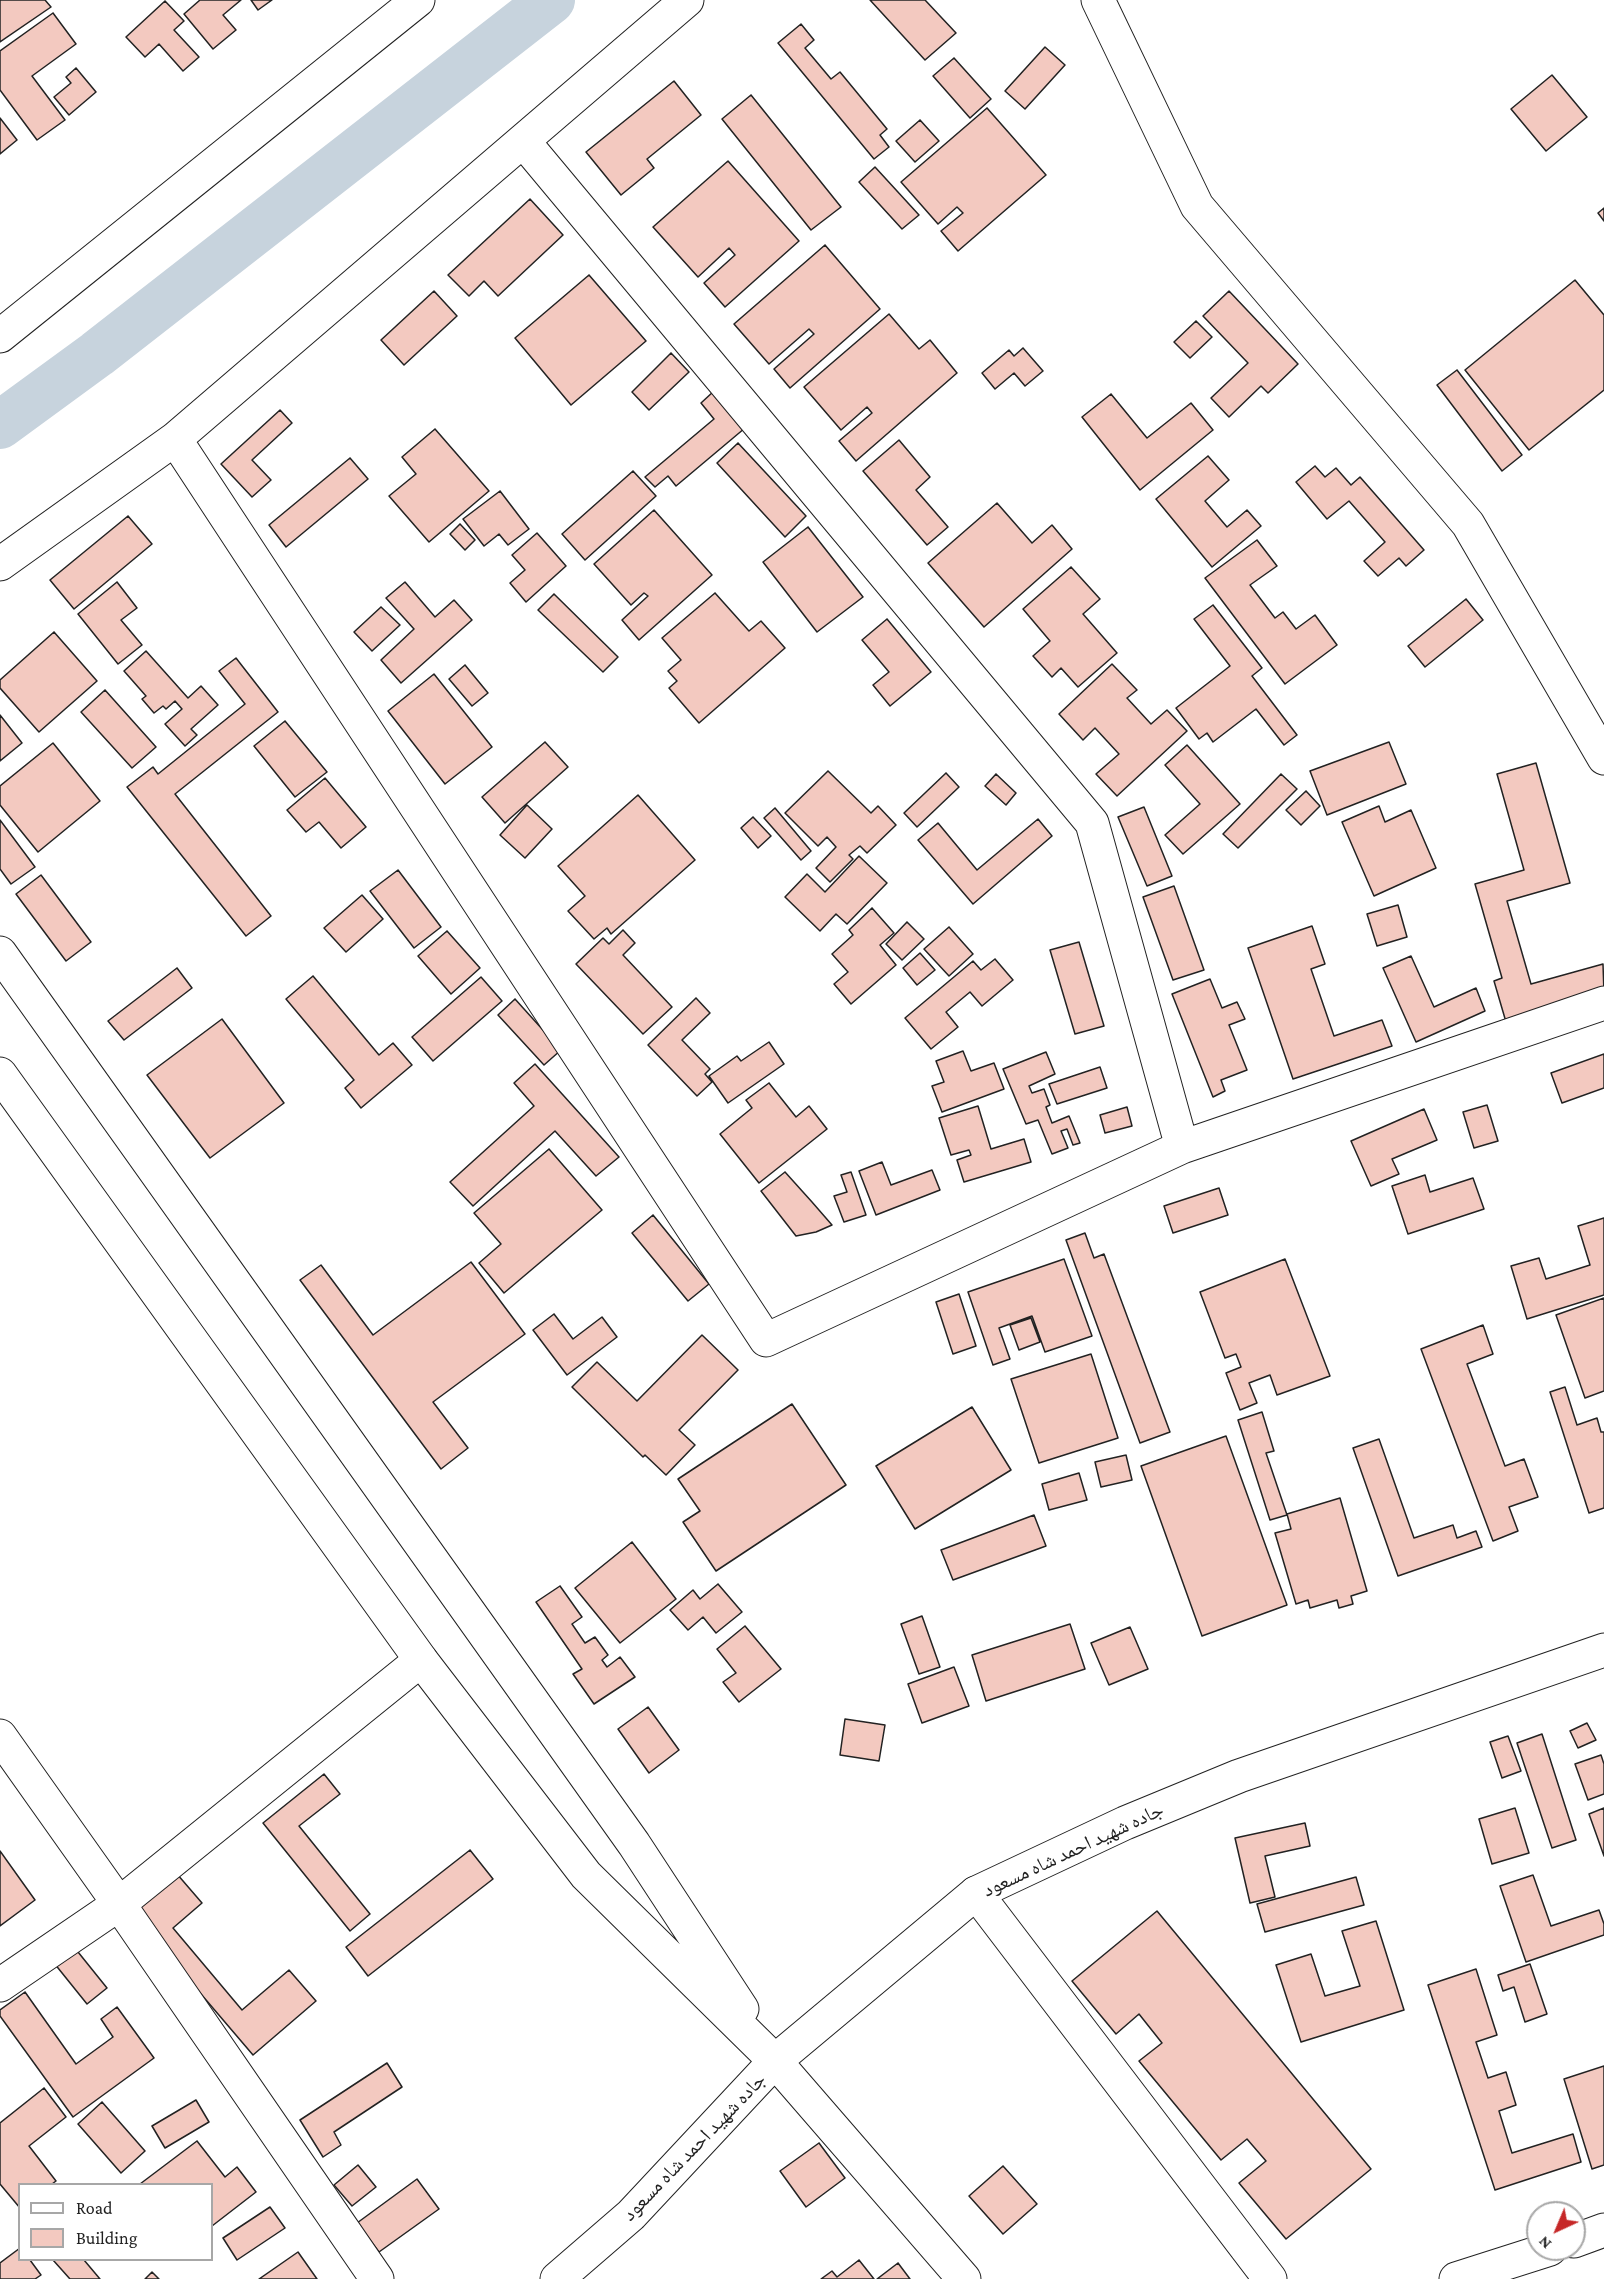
<!DOCTYPE html>
<meta charset="utf-8">
<style>
body{margin:0}
#map{position:relative;width:1604px;height:2279px;overflow:hidden;background:#fff;font-family:"Crimson Pro",serif}
canvas{display:block}
.legend{position:absolute;left:18px;top:2183px;width:195px;height:78px;box-sizing:border-box;background:#fff;border:2px solid #a7a7a7;margin:0;padding:8px 10px;list-style:none;font-size:18px;color:#222}
.legend li{display:flex;align-items:center;gap:12px;height:30px}
.legend b{width:30px;border:2px solid #a7a7a7}
.north{position:absolute;left:1526px;top:2201px;width:60px;height:60px;box-sizing:border-box;background:#fff;border:2px solid #a7a7a7;border-radius:50%;rotate:224deg;font-size:16px;font-weight:700;line-height:24px;text-align:center;color:#222}
.north::after{content:'';display:block;margin:auto;width:21px;height:27px;background:#c62828;clip-path:polygon(50% 0,100% 100%,50% 72%,0 100%)}
</style>
<div id="map">
<canvas width="1604" height="2279"></canvas>
<ul class="legend">
<li><b style="height:8px;background:#fff"></b>Road</li>
<li><b style="height:16px;background:#f3c9c0"></b>Building</li>
</ul>
<div class="north">N</div>
</div>
<script>
const context = document.querySelector('canvas').getContext('2d');
context.lineJoin = 'round';
const poly = rows => new Path2D(rows.map(r => 'M' + r).join(''));
function strokePath(path, color, width, dash) { context.strokeStyle = color; context.lineWidth = width; context.lineCap = dash ? 'butt' : 'round'; context.setLineDash(dash || []); context.stroke(path); }
function fill(path, color) { context.fillStyle = color; context.fill(path, 'evenodd'); }
function drawText(font, color, halo, rows, align = 'center') {
  context.font = font + ' "Crimson Pro","Noto Naskh Arabic",serif'; context.lineWidth = 4.5; context.setLineDash([]); context.textBaseline = 'middle'; context.strokeStyle = halo; context.fillStyle = color; for (const [text, x, y, turn = 0] of rows) {
    context.save(); context.translate(x, y); context.rotate((+turn || 0) * Math.PI / 180); context.textAlign = isNaN(turn) ? turn : align; if (halo) context.strokeText(text, 0, 0); context.fillText(text, 0, 0); context.restore();
  }
}
const canal = poly([
 [0,425,97,354,551,0]
]);
const building = poly([
 [0,0,45,0,51,7,0,42,0,0],
 [200,0,241,0,223,15,236,30,213,49,184,14,200,0],
 [251,0,272,0,258,10,251,0],
 [870,0,925,0,956,33,925,60,870,0],
 [165,1,184,21,174,30,199,57,183,71,159,44,145,57,126,37,165,1],
 [53,13,76,44,32,76,65,120,37,140,0,90,0,51,53,13],
 [801,24,814,40,805,48,831,79,840,72,887,129,880,135,889,147,874,159,778,43,801,24],
 [1045,47,1065,65,1025,109,1005,91,1045,47],
 [954,58,991,99,970,118,933,76,954,58],
 [76,68,96,92,69,115,54,97,71,83,66,77,76,68],
 [1552,75,1587,117,1546,151,1511,109,1552,75],
 [674,81,701,115,647,159,654,168,621,195,586,152,674,81],
 [751,95,841,207,811,230,722,119,751,95],
 [987,108,1046,175,958,251,941,231,963,213,957,207,938,224,901,182,987,108],
 [0,118,17,140,0,154,0,118],
 [920,120,939,141,915,162,896,141,920,120],
 [728,161,799,241,725,307,704,283,735,255,729,248,698,277,653,227,728,161],
 [875,167,919,215,902,229,859,182,875,167],
 [530,199,563,235,498,296,484,281,469,296,448,275,530,199],
 [1604,208,1604,221,1598,213,1604,208],
 [825,245,880,309,790,388,774,369,814,334,809,329,769,364,734,324,825,245],
 [589,275,646,341,571,405,515,338,589,275],
 [1575,280,1604,315,1604,390,1529,450,1465,370,1575,280],
 [434,291,457,316,404,365,381,340,434,291],
 [1229,291,1298,364,1268,393,1261,386,1229,417,1211,398,1248,363,1203,316,1229,291],
 [889,314,919,349,930,340,957,373,856,461,839,441,872,413,867,407,841,430,804,387,889,314],
 [1196,321,1212,337,1190,358,1174,342,1196,321],
 [1023,348,1043,371,1025,386,1014,373,995,389,982,373,1009,350,1014,356,1023,348],
 [671,353,689,372,649,410,632,392,671,353],
 [1457,370,1522,455,1502,471,1437,385,1457,370],
 [714,391,745,428,676,486,668,476,655,487,645,477,714,419,701,403,714,391],
 [1111,394,1147,438,1191,403,1213,430,1140,490,1082,417,1111,394],
 [280,410,292,423,252,460,271,480,252,497,221,464,280,410],
 [435,429,489,491,429,542,389,496,416,474,402,457,435,429],
 [899,440,930,477,916,490,948,527,927,545,863,471,899,440],
 [738,443,806,516,785,537,717,463,738,443],
 [1208,456,1229,480,1205,501,1227,527,1247,510,1261,526,1212,567,1156,499,1208,456],
 [350,458,368,479,286,547,269,525,350,458],
 [1315,466,1325,477,1336,468,1351,485,1360,477,1424,550,1406,566,1399,558,1378,576,1364,561,1385,542,1349,501,1327,519,1296,482,1315,466],
 [633,471,656,496,585,560,562,534,633,471],
 [500,491,529,529,508,545,499,534,484,546,463,519,500,491],
 [997,503,1032,543,1052,525,1072,549,984,627,928,563,997,503],
 [654,510,712,575,639,640,622,620,648,596,644,593,631,605,594,564,654,510],
 [128,516,152,544,74,609,50,580,128,516],
 [460,524,475,540,465,550,450,534,460,524],
 [808,527,863,597,817,632,763,562,808,527],
 [537,533,566,566,526,602,510,583,525,570,512,555,537,533],
 [1257,540,1277,566,1250,585,1275,618,1283,612,1296,629,1315,615,1337,645,1285,684,1205,578,1257,540],
 [1071,567,1100,599,1083,614,1117,653,1078,687,1061,668,1052,677,1033,656,1050,641,1023,609,1071,567],
 [117,582,137,608,121,620,142,645,118,664,78,614,117,582],
 [405,582,435,617,454,600,472,620,401,683,381,660,414,629,386,598,405,582],
 [715,593,749,631,761,621,785,648,699,723,669,688,677,681,668,671,681,660,662,638,715,593],
 [554,594,618,657,603,672,538,610,554,594],
 [1466,599,1483,620,1425,667,1408,646,1466,599],
 [1213,605,1262,668,1252,676,1297,735,1284,745,1256,709,1213,742,1207,733,1199,739,1176,708,1230,666,1194,619,1213,605],
 [381,607,400,625,372,651,354,632,381,607],
 [887,619,931,672,890,706,873,685,889,672,862,640,887,619],
 [54,632,97,681,39,732,0,688,0,680,54,632],
 [146,651,188,698,201,686,218,705,191,729,197,735,185,746,165,724,182,709,175,701,166,709,163,706,154,713,142,699,146,696,124,671,146,651],
 [236,658,278,712,175,794,271,916,246,936,127,787,153,767,158,774,245,704,219,671,236,658],
 [1112,664,1137,690,1127,698,1151,724,1167,710,1187,731,1117,796,1096,774,1119,754,1095,728,1083,740,1059,714,1112,664],
 [465,665,488,693,472,706,449,679,465,665],
 [434,674,492,747,445,784,388,711,434,674],
 [105,690,156,747,132,768,81,712,105,690],
 [0,715,22,743,0,761,0,715],
 [285,721,327,772,295,797,254,746,285,721],
 [545,742,568,767,505,823,482,797,545,742],
 [1389,742,1406,784,1327,815,1310,771,1389,742],
 [53,743,100,801,38,852,0,805,0,786,53,743],
 [1187,745,1240,804,1183,854,1165,835,1200,804,1165,765,1187,745],
 [1536,763,1570,883,1507,901,1531,984,1603,964,1604,994,1506,1022,1494,981,1502,978,1475,884,1524,870,1497,774,1536,763],
 [828,771,871,813,878,806,896,825,867,853,860,846,849,855,853,859,830,882,816,868,836,847,827,837,818,846,785,813,828,771],
 [946,773,959,787,917,827,904,813,946,773],
 [996,774,1016,793,1006,805,985,786,996,774],
 [1281,774,1297,789,1238,848,1223,834,1281,774],
 [325,778,366,827,341,848,319,822,306,832,287,810,325,778],
 [1306,791,1320,806,1301,825,1286,810,1306,791],
 [638,795,695,860,611,934,607,928,594,939,568,911,585,896,558,866,638,795],
 [527,805,552,829,525,858,500,835,527,805],
 [1379,806,1385,822,1411,810,1436,868,1374,896,1342,822,1379,806],
 [1144,807,1172,876,1147,886,1118,817,1144,807],
 [775,808,811,851,801,860,764,818,775,808],
 [753,817,771,836,758,848,741,828,753,817],
 [1038,819,1052,836,973,904,918,840,938,823,977,870,1038,819],
 [0,820,35,867,11,884,0,869,0,820],
 [859,856,887,883,847,924,836,914,820,931,785,897,807,874,825,892,859,856],
 [398,870,441,927,414,948,370,891,398,870],
 [41,875,91,942,66,961,16,894,41,875],
 [1174,886,1204,970,1173,980,1143,897,1174,886],
 [362,895,383,919,346,952,324,928,362,895],
 [1398,905,1407,937,1377,946,1367,914,1398,905],
 [872,908,894,933,880,945,896,965,851,1004,834,984,848,972,832,954,853,935,849,930,872,908],
 [907,922,924,939,902,960,886,944,907,922],
 [1312,926,1325,964,1311,969,1334,1036,1382,1020,1392,1046,1293,1079,1248,948,1312,926],
 [949,927,973,954,949,976,924,949,949,927],
 [623,930,635,943,623,955,672,1007,643,1034,576,964,603,938,609,944,623,930],
 [447,931,480,968,451,994,418,956,447,931],
 [1079,942,1104,1026,1075,1034,1050,950,1079,942],
 [920,953,935,970,917,985,903,968,920,953],
 [1411,956,1434,1007,1476,988,1485,1011,1416,1042,1383,968,1411,956],
 [995,959,1013,980,982,1006,970,992,946,1012,958,1027,931,1049,905,1018,973,961,981,970,995,959],
 [177,968,192,988,124,1040,108,1021,177,968],
 [313,976,379,1055,393,1043,412,1065,361,1108,345,1088,354,1080,286,999,313,976],
 [481,977,502,1001,433,1061,412,1037,481,977],
 [1210,979,1222,1008,1237,1002,1245,1019,1229,1025,1247,1070,1221,1080,1225,1091,1213,1097,1172,994,1210,979],
 [696,998,710,1013,682,1040,710,1069,705,1074,712,1082,697,1096,648,1045,696,998],
 [515,999,561,1050,544,1065,498,1015,515,999],
 [222,1019,284,1103,210,1158,147,1075,222,1019],
 [769,1042,784,1064,728,1103,709,1076,737,1056,741,1061,769,1042],
 [963,1051,971,1071,994,1063,1004,1089,942,1112,932,1086,944,1082,936,1061,963,1051],
 [1046,1052,1055,1074,1029,1086,1032,1093,1044,1089,1050,1105,1046,1107,1052,1123,1069,1116,1080,1143,1073,1145,1067,1129,1061,1131,1068,1148,1052,1154,1038,1120,1026,1124,1003,1069,1046,1052],
 [1604,1054,1604,1088,1562,1103,1551,1073,1604,1054],
 [535,1064,619,1157,596,1176,555,1131,473,1206,450,1182,534,1106,514,1083,535,1064],
 [1100,1067,1107,1088,1057,1104,1049,1084,1100,1067],
 [769,1083,796,1117,809,1106,827,1129,759,1183,720,1134,752,1108,746,1100,769,1083],
 [1487,1105,1498,1141,1474,1148,1463,1112,1487,1105],
 [978,1106,991,1149,1024,1139,1031,1162,964,1182,957,1160,971,1155,969,1150,951,1155,939,1118,978,1106],
 [1127,1107,1132,1126,1105,1133,1100,1115,1127,1107],
 [1424,1109,1437,1140,1392,1159,1399,1174,1371,1186,1351,1141,1424,1109],
 [549,1149,602,1210,504,1293,479,1263,501,1244,474,1213,549,1149],
 [882,1162,891,1185,932,1170,940,1190,876,1215,859,1171,882,1162],
 [785,1172,812,1202,832,1225,816,1232,796,1236,761,1191,785,1172],
 [851,1172,866,1215,844,1222,834,1196,847,1192,841,1175,851,1172],
 [1425,1175,1430,1192,1473,1178,1484,1209,1408,1234,1392,1186,1425,1175],
 [1219,1188,1228,1215,1173,1233,1164,1206,1219,1188],
 [653,1215,709,1284,688,1301,632,1233,653,1215],
 [1604,1218,1604,1295,1527,1319,1511,1266,1539,1258,1546,1279,1590,1265,1578,1226,1604,1218],
 [1085,1233,1094,1258,1104,1254,1170,1432,1140,1443,1066,1240,1085,1233],
 [1064,1259,1092,1336,1045,1352,1032,1316,999,1328,1010,1359,993,1365,968,1292,1064,1259],
 [1285,1259,1330,1376,1277,1395,1270,1375,1249,1383,1257,1403,1240,1410,1226,1373,1241,1367,1236,1354,1225,1358,1200,1292,1285,1259],
 [471,1262,525,1334,433,1402,468,1448,441,1469,300,1280,321,1265,373,1335,471,1262],
 [959,1294,976,1346,953,1354,936,1302,959,1294],
 [1604,1298,1604,1391,1585,1398,1556,1315,1604,1298],
 [554,1314,573,1339,602,1317,617,1337,567,1375,533,1330,554,1314],
 [1031,1318,1040,1342,1019,1350,1010,1325,1031,1318],
 [1483,1325,1493,1354,1467,1364,1505,1466,1524,1459,1538,1497,1509,1507,1518,1531,1493,1541,1421,1349,1483,1325],
 [702,1335,738,1370,679,1430,695,1445,666,1475,645,1455,643,1457,572,1387,597,1362,637,1401,702,1335],
 [1091,1354,1118,1438,1039,1463,1011,1379,1091,1354],
 [1565,1387,1577,1425,1597,1418,1601,1432,1604,1432,1604,1508,1589,1513,1550,1392,1565,1387],
 [792,1404,846,1485,716,1571,683,1522,700,1511,678,1479,792,1404],
 [972,1407,1011,1470,915,1529,876,1466,972,1407],
 [1262,1412,1274,1451,1266,1453,1287,1515,1270,1520,1238,1420,1262,1412],
 [1226,1436,1287,1605,1202,1636,1141,1466,1226,1436],
 [1379,1439,1414,1538,1453,1525,1457,1538,1476,1531,1482,1547,1398,1576,1353,1448,1379,1439],
 [1126,1455,1132,1480,1101,1487,1095,1462,1126,1455],
 [1079,1473,1087,1500,1049,1510,1042,1484,1079,1473],
 [1340,1498,1367,1591,1351,1596,1353,1604,1339,1608,1337,1600,1310,1608,1308,1600,1296,1604,1275,1533,1291,1529,1287,1514,1340,1498],
 [1034,1515,1046,1546,953,1580,941,1550,1034,1515],
 [632,1542,676,1599,620,1643,575,1588,632,1542],
 [718,1584,742,1612,716,1633,703,1617,688,1630,670,1610,693,1590,700,1599,718,1584],
 [560,1586,582,1617,572,1624,585,1643,595,1637,608,1655,602,1660,607,1667,620,1657,635,1677,594,1704,573,1674,582,1669,536,1602,560,1586],
 [922,1616,940,1667,919,1674,901,1624,922,1616],
 [1070,1624,1085,1669,986,1701,972,1655,1070,1624],
 [745,1626,781,1669,739,1702,723,1682,736,1673,717,1649,745,1626],
 [1130,1627,1148,1669,1109,1685,1091,1643,1130,1627],
 [954,1667,969,1706,922,1723,908,1684,954,1667],
 [648,1707,679,1750,649,1773,618,1729,648,1707],
 [845,1719,885,1725,879,1761,840,1755,845,1719],
 [1587,1723,1596,1740,1578,1748,1570,1731,1587,1723],
 [1542,1734,1576,1840,1552,1848,1517,1743,1542,1734],
 [1508,1736,1521,1771,1502,1778,1490,1742,1508,1736],
 [1601,1755,1604,1764,1604,1794,1588,1800,1575,1764,1601,1755],
 [324,1774,340,1794,299,1826,370,1914,350,1931,263,1823,324,1774],
 [1515,1808,1529,1853,1492,1864,1479,1819,1515,1808],
 [1604,1808,1604,1856,1589,1814,1604,1808],
 [1305,1823,1310,1846,1265,1856,1275,1897,1250,1903,1235,1838,1305,1823],
 [470,1850,493,1879,368,1976,346,1947,470,1850],
 [0,1851,35,1900,0,1926,0,1851],
 [177,1874,202,1903,173,1928,242,2010,289,1970,316,2001,253,2055,131,1912,177,1874],
 [1533,1875,1551,1926,1599,1910,1604,1924,1604,1935,1526,1962,1500,1886,1533,1875],
 [1356,1877,1364,1905,1265,1932,1257,1904,1356,1877],
 [1157,1911,1371,2169,1286,2239,1239,2183,1266,2161,1247,2139,1221,2160,1139,2061,1162,2043,1139,2014,1116,2034,1072,1981,1157,1911],
 [1376,1921,1404,2010,1301,2042,1276,1965,1311,1954,1325,1996,1360,1986,1342,1931,1376,1921],
 [74,1947,107,1988,87,2004,54,1963,74,1947],
 [1530,1964,1547,2014,1525,2022,1514,1987,1503,1991,1498,1975,1530,1964],
 [1476,1969,1497,2035,1476,2042,1488,2078,1506,2072,1516,2105,1499,2111,1512,2153,1573,2134,1581,2162,1495,2190,1428,1985,1476,1969],
 [25,1992,76,2064,113,2037,101,2019,117,2007,154,2058,73,2117,0,2016,0,2010,25,1992],
 [387,2063,402,2087,334,2132,341,2145,323,2157,300,2120,387,2063],
 [1604,2066,1604,2165,1592,2169,1564,2079,1604,2066],
 [44,2088,66,2117,29,2146,56,2181,52,2184,20,2184,20,2208,0,2184,0,2123,44,2088],
 [196,2100,209,2122,165,2148,152,2126,196,2100],
 [102,2102,145,2151,121,2173,78,2124,102,2102],
 [197,2141,225,2177,237,2167,256,2192,212,2226,212,2184,140,2184,197,2141],
 [819,2143,845,2178,806,2207,780,2171,819,2143],
 [358,2165,376,2187,352,2206,334,2185,358,2165],
 [1003,2166,1037,2204,1003,2234,969,2196,1003,2166],
 [417,2179,439,2209,379,2252,357,2223,417,2179],
 [270,2207,285,2228,237,2260,223,2238,270,2207],
 [20,2248,20,2260,30,2260,41,2275,35,2279,0,2279,0,2263,20,2248],
 [298,2252,317,2279,259,2279,298,2252],
 [53,2260,84,2260,100,2279,70,2279,53,2260],
 [859,2260,874,2279,821,2279,832,2271,837,2277,859,2260],
 [898,2263,910,2279,877,2279,898,2263],
 [152,2272,159,2279,145,2279,152,2272]
]);
const street = poly([
 [1098,0,1197,206,1468,524,1604,758],
 [524,142,1092,823,1182,1147],
 [0,336,418,0],
 [175,439,766,1340,1182,1147,1604,1003],
 [0,564,175,439,687,0],
 [0,1736,119,1904,377,2279],
 [976,1893,1270,2279],
 [0,1985,119,1904,421,1660],
 [1574,2241,1604,2230],
 [1456,2279,1550,2249]
]);
const secondary = poly([
 [0,953,634,1844,742,2009],
 [0,1074,421,1660,586,1875,775,2061,964,2279],
 [557,2279,631,2215,775,2061,976,1893,1125,1823,1239,1776,1604,1650]
]);
const streetNames = [
 ["جاده شهيد احمد شاه مسعود",1073,1850,-25],
 ["جاده شهيد احمد شاه مسعود",694,2147,-46]
];
strokePath(canal, '#c7d3dd', 48);
fill(building, '#f3c9c0');
strokePath(building, '#222', 1.5);
strokePath(street, '#222', 35);
strokePath(secondary, '#222', 35);
strokePath(street, '#fff', 33);
strokePath(secondary, '#fff', 33);
drawText('20px', '#222', '#fff', streetNames);
</script>
